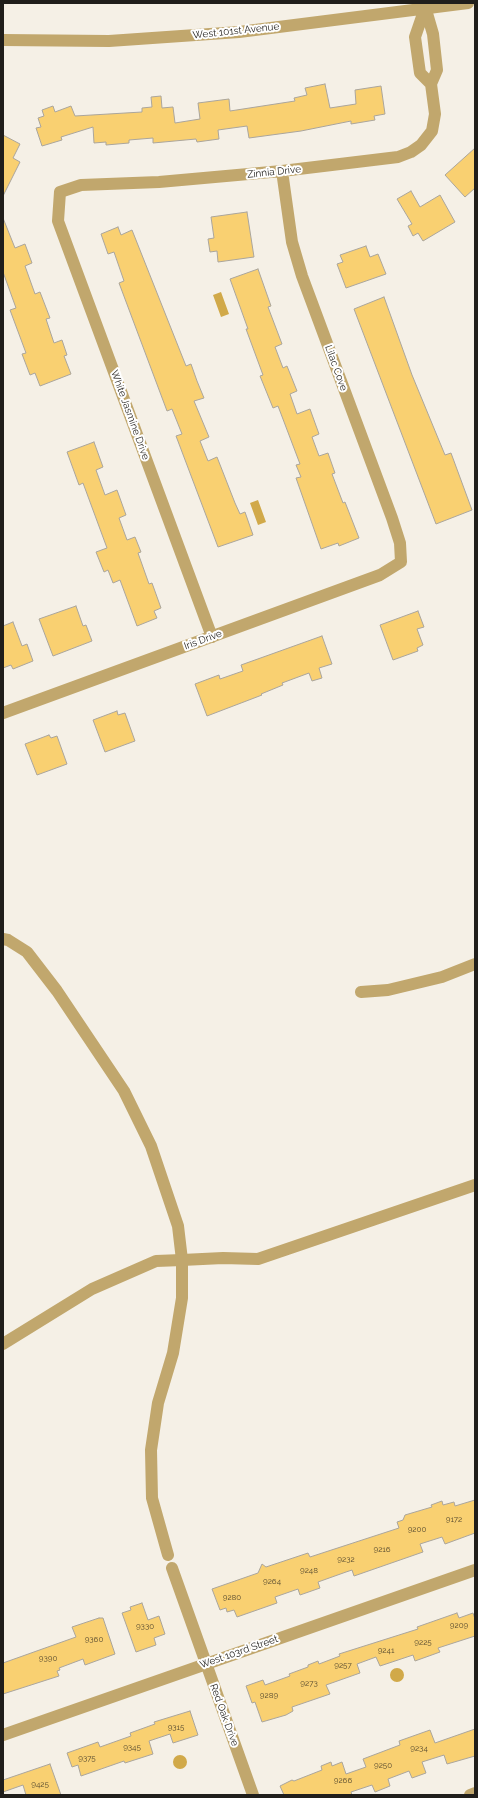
<!DOCTYPE html>
<style>
body{margin:0}
#map{position:relative;width:478px;height:1798px;overflow:hidden;background:#f5f0e6;font-family:Raleway,sans-serif}
canvas{display:block}
.frame{position:absolute;inset:0;border:4px solid #201e1b;pointer-events:none}
</style>
<div id="map">
<canvas width="478" height="1798"></canvas>
<div class="frame"></div>
</div>
<script>
const context = document.querySelector('canvas').getContext('2d');
context.lineJoin = 'round';
function fill(path, color) { context.fillStyle = color; context.fill(path, 'evenodd'); }
const poly = rows => new Path2D(rows.map(r => 'M' + r).join(''));
function strokePath(path, color, width, dash) { context.strokeStyle = color; context.lineWidth = width; context.lineCap = dash ? 'butt' : 'round'; context.setLineDash(dash || []); context.stroke(path); }
function drawText(font, color, halo, rows, align = 'center') {
  context.font = font + ' Raleway,sans-serif'; context.lineWidth = 4; context.setLineDash([]); context.textBaseline = 'middle'; context.strokeStyle = halo; context.fillStyle = color; for (const [text, x, y, turn = 0] of rows) {
    context.save(); context.translate(x, y); context.rotate((+turn || 0) * Math.PI / 180); context.textAlign = isNaN(turn) ? turn : align; if (halo) context.strokeText(text, 0, 0); context.fillText(text, 0, 0); context.restore();
  }
}
const water = poly([
 [221,292,229,314,221,317,213,295],
 [258,500,266,522,258,525,250,503],
 '390 1675a7 7 0 1 1 14 0a7 7 0 1 1-14 0Z',
 '173 1762a7 7 0 1 1 14 0a7 7 0 1 1-14 0Z'
]);
const building = poly([
 [325,84,330,108,356,104,355,90,381,86,385,114,374,116,375,120,351,124,351,121,301,131,249,138,247,126,218,130,219,139,197,142,196,139,153,143,153,138,129,140,129,143,106,145,106,142,94,143,93,127,61,137,62,140,42,146,36,128,41,127,38,118,44,116,42,110,53,106,55,112,71,106,75,116,142,112,142,108,152,107,151,97,161,96,162,108,173,107,175,123,200,119,198,103,229,99,230,111,295,101,294,98,307,95,305,88,325,84],
 [3,135,20,144,13,158,20,162,3,196,3,135],
 [475,148,475,188,465,197,445,175,475,148],
 [411,191,420,207,440,195,455,222,423,241,418,233,413,236,408,226,412,224,397,199,411,191],
 [247,212,254,257,218,262,217,251,210,252,208,239,214,238,211,217,247,212],
 [3,218,15,248,25,244,32,263,25,266,35,294,40,292,50,318,46,319,54,343,62,340,67,355,64,356,71,374,40,386,35,373,30,375,22,354,26,353,10,310,16,308,3,272,3,218],
 [118,227,121,235,132,230,186,366,191,364,197,381,204,398,194,401,209,437,200,441,208,461,217,457,235,503,240,514,245,512,253,535,218,547,176,436,182,434,172,409,167,411,119,283,124,281,114,252,108,254,101,234,118,227],
 [366,246,370,257,378,254,386,274,346,288,337,264,343,262,340,255,366,246],
 [258,269,271,306,268,307,282,344,275,347,283,368,287,366,297,391,290,394,297,414,310,409,319,434,312,437,319,456,328,453,335,473,332,474,343,503,345,502,359,538,339,546,338,543,321,549,296,478,301,477,296,465,300,464,278,406,273,408,260,376,263,375,246,329,248,329,230,279,258,269],
 [384,297,412,375,445,455,451,453,472,510,436,524,354,309,384,297],
 [94,442,103,467,96,470,105,495,117,490,126,515,119,518,127,540,135,537,141,552,138,553,149,584,152,583,161,608,154,611,157,618,137,626,120,580,113,583,108,570,104,572,96,552,107,548,83,483,79,485,67,452,94,442],
 [76,606,83,626,86,625,92,641,53,656,39,619,76,606],
 [418,611,424,627,417,629,423,645,417,648,418,651,393,660,380,625,418,611],
 [13,622,22,646,27,644,33,661,13,669,11,665,3,668,3,626,13,622],
 [322,636,332,664,319,668,322,678,312,681,309,673,282,683,283,685,261,694,262,695,207,716,195,684,219,675,220,679,243,671,241,665,322,636],
 [117,711,118,715,125,713,135,741,105,752,93,720,117,711],
 [49,735,51,738,57,736,67,764,37,775,25,744,49,735],
 [475,1500,475,1533,445,1544,442,1537,420,1544,423,1552,354,1576,352,1570,346,1572,318,1582,320,1588,300,1595,298,1589,275,1597,277,1603,237,1617,234,1610,227,1612,226,1608,220,1610,212,1589,258,1573,262,1564,266,1567,308,1553,310,1557,399,1528,397,1522,403,1520,405,1515,432,1507,431,1505,442,1501,443,1505,454,1502,455,1506,475,1500],
 [142,1603,148,1620,159,1616,165,1634,154,1638,156,1645,136,1652,122,1613,131,1610,130,1607,142,1603],
 [457,1613,459,1618,473,1613,475,1619,475,1636,438,1648,440,1652,415,1661,413,1655,380,1666,376,1657,357,1664,360,1673,326,1685,330,1694,292,1707,293,1711,286,1715,262,1722,255,1702,252,1703,246,1686,263,1680,265,1685,290,1676,289,1674,308,1667,308,1665,318,1661,319,1664,340,1656,339,1654,418,1629,417,1627,457,1613],
 [99,1618,103,1618,115,1654,85,1665,83,1659,59,1668,60,1670,57,1671,59,1676,3,1694,3,1663,76,1637,72,1627,99,1618],
 [190,1711,198,1735,173,1743,170,1734,149,1741,153,1754,125,1763,124,1761,81,1776,78,1765,72,1767,67,1753,98,1742,100,1747,131,1736,130,1733,155,1724,154,1722,190,1711],
 [475,1729,475,1756,447,1764,444,1755,422,1762,426,1773,412,1778,409,1771,388,1779,390,1786,375,1792,372,1785,351,1792,352,1795,284,1795,280,1786,292,1780,294,1781,322,1770,321,1766,331,1762,332,1766,342,1762,346,1774,366,1767,363,1759,400,1745,399,1741,430,1730,435,1743,475,1729],
 [50,1764,61,1795,26,1795,23,1785,3,1792,3,1780,50,1764]
]);
const minor = poly([
 [425,8,415,37,420,73,431,84],
 [3,40,109,41,239,32,468,3],
 [212,637,58,221,60,192,81,185,159,182,282,171,398,157,411,152,421,145,432,131,435,114,431,84,437,70,433,34,424,3],
 [3,713,380,575,401,562,400,543,392,518,302,276,292,242,282,171],
 [3,939,8,940,27,952,57,991,124,1091,151,1146,178,1226,182,1260,156,1261,92,1289,3,1344],
 [361,992,388,990,442,977,475,964],
 [168,1555,152,1498,151,1450,158,1403,173,1353,182,1298,182,1260,223,1258,258,1259,475,1185],
 [172,1568,253,1795],
 [3,1735,475,1570],
 [470,1795,475,1793]
]);
const numberNames = [
 ["9172",454,1520],
 ["9200",417,1530],
 ["9216",382,1550],
 ["9232",346,1560],
 ["9248",309,1571],
 ["9264",272,1582],
 ["9280",232,1598],
 ["9209",459,1626],
 ["9330",145,1627],
 ["9360",94,1640],
 ["9225",423,1643],
 ["9241",386,1651],
 ["9390",48,1659],
 ["9257",343,1666],
 ["9273",309,1684],
 ["9289",269,1696],
 ["9315",176,1728],
 ["9345",132,1748],
 ["9234",419,1749],
 ["9375",87,1759],
 ["9250",383,1766],
 ["9266",343,1781],
 ["9425",40,1785]
];
const streetNames = [
 ["West 101st Avenue",236,31,-6],
 ["Zinnia Drive",274,172,-6],
 ["Lilac Cove",336,368,70],
 ["White Jasmine Drive",130,415,70],
 ["Iris Drive",203,640,-20],
 ["West 103rd Street",239,1652,-19],
 ["Red Oak Drive",224,1715,70]
];
fill(water, '#d1a949');
fill(building, '#f9d071');
strokePath(building, '#aaa59c', 1);
strokePath(minor, '#c1a76d', 12);
drawText('8px', '#564a30', null, numberNames);
drawText('10px', '#201e1b', '#fff', streetNames);
</script>
